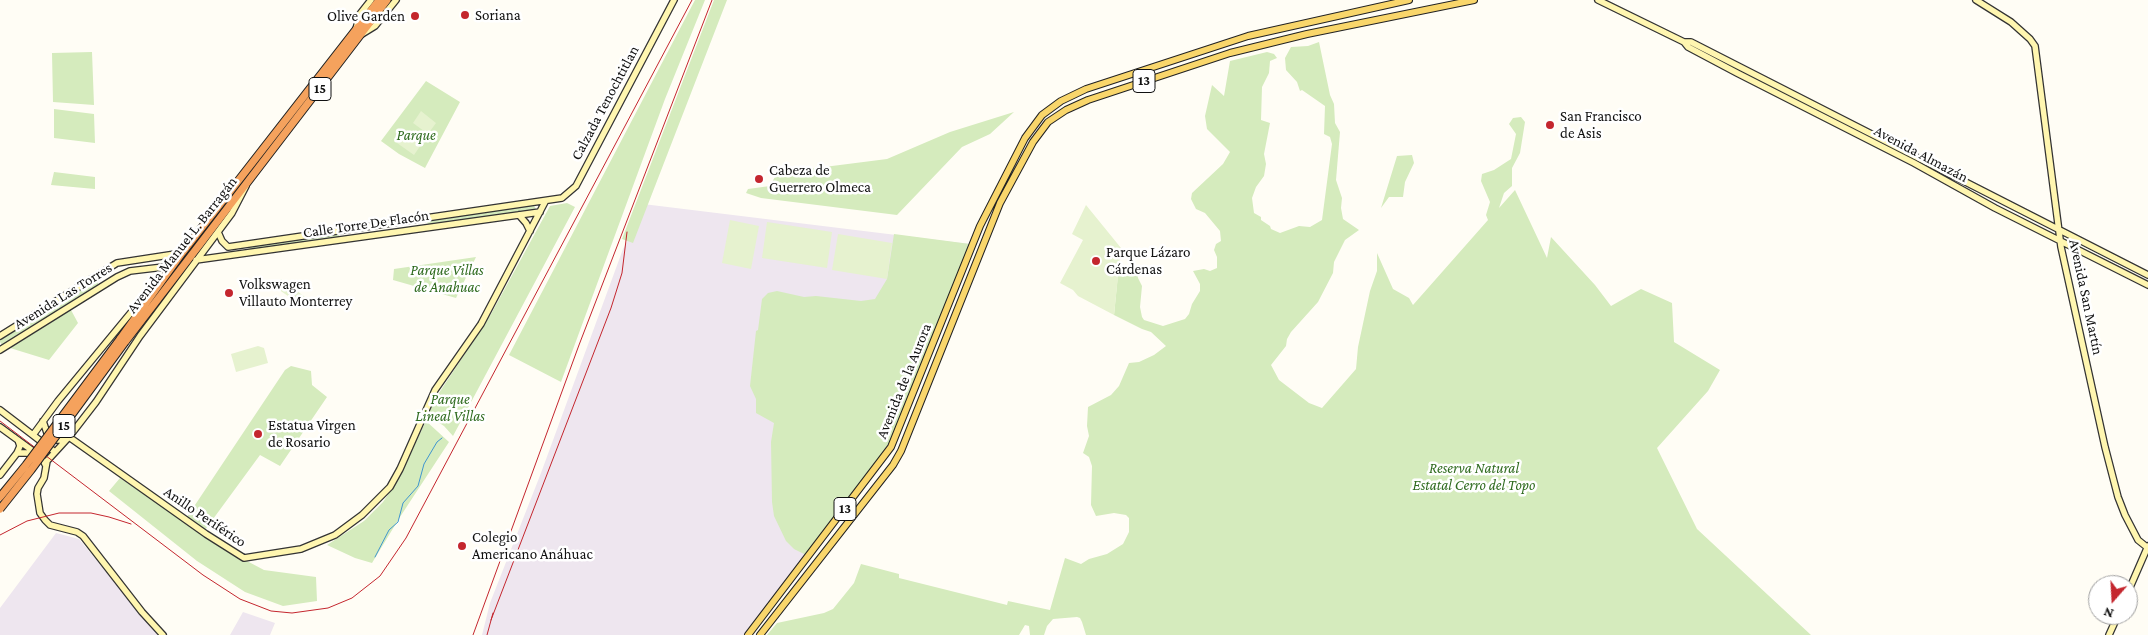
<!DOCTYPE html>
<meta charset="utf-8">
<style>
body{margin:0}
#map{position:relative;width:2148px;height:635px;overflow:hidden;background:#fffdf5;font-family:"Crimson Pro",serif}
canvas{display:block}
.north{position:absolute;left:2088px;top:575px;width:50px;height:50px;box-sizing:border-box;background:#fff;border:1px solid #a0a0a0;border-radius:50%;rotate:199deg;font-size:14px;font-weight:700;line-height:20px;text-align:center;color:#111}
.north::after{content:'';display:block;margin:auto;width:18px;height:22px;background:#c4262e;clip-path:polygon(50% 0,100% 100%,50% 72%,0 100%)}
</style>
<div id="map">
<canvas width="2148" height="635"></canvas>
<div class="north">N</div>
</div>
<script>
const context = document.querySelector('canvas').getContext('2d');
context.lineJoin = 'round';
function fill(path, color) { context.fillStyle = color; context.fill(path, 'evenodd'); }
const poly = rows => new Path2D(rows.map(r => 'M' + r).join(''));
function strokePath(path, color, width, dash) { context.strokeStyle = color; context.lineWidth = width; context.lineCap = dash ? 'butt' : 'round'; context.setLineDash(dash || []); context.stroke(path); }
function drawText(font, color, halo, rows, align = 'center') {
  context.font = font + ' "Crimson Pro",serif'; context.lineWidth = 5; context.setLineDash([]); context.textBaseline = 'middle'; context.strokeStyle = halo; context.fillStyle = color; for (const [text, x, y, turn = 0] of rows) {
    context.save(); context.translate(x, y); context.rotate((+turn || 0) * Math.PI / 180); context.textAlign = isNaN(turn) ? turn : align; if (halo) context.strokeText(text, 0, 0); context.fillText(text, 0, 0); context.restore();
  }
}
const industrial = poly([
 [643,204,970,244,918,376,890,441,804,558,743,635,482,635,490,603,541,473,623,249,636,225],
 [56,533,79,539,158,635,0,635,0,608],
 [243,612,275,623,270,635,230,635]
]);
const green = poly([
 [695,0,705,0,665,99,561,382,509,355],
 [714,0,727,0,633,243,622,239],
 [1319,42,1330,95,1334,104,1335,123,1340,132,1336,180,1342,198,1341,208,1343,219,1359,230,1345,240,1334,262,1333,273,1318,302,1291,332,1287,339,1286,346,1271,365,1279,380,1309,403,1322,408,1356,369,1358,347,1370,291,1377,271,1377,253,1393,289,1409,298,1413,305,1488,220,1486,215,1490,202,1481,181,1482,174,1494,170,1511,159,1516,134,1509,124,1513,118,1521,117,1525,122,1520,153,1512,168,1512,186,1504,193,1499,208,1515,190,1547,258,1551,237,1595,285,1611,306,1641,289,1672,303,1674,342,1720,370,1708,391,1657,448,1697,529,1811,635,1086,635,1082,622,1080,618,1077,617,1053,619,1047,626,1044,635,1030,635,1029,626,1025,625,1019,635,767,635,777,623,824,613,833,609,854,583,861,564,899,574,899,578,1007,605,1008,601,1050,610,1065,558,1081,564,1089,559,1107,554,1123,544,1129,532,1129,518,1126,515,1114,513,1096,516,1091,505,1092,466,1089,457,1083,453,1089,436,1087,426,1088,407,1111,395,1119,386,1129,363,1139,362,1154,355,1166,346,1151,332,1142,329,1114,315,1118,274,1123,277,1133,269,1137,269,1138,278,1142,286,1140,307,1142,317,1144,320,1163,326,1185,319,1189,314,1192,304,1200,291,1200,284,1193,271,1204,269,1210,271,1217,268,1217,257,1214,250,1216,244,1221,241,1220,231,1205,213,1196,209,1191,199,1192,193,1223,164,1230,152,1207,129,1205,116,1212,85,1224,96,1230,61,1267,52,1274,54,1277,58,1270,61,1269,73,1262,87,1261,120,1270,123,1264,154,1266,164,1264,176,1256,187,1252,198,1254,213,1261,217,1261,220,1270,226,1271,229,1280,233,1299,226,1310,227,1322,220,1332,144,1330,137,1324,134,1325,106,1302,90,1300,91,1297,82,1286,70,1285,58,1291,47,1308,46],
 [92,52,94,105,53,102,52,53],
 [426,81,460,102,425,168,399,154,381,141],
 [54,109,94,114,95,143,54,138],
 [1014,112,990,134,962,147,897,215,761,198,746,193,748,189,770,186,777,173,887,159,950,132],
 [1412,155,1414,163,1405,182,1403,197,1389,197,1381,208,1397,156],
 [54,172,95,177,95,189,51,185],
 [567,203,575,207,453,436,444,426,427,415,437,396,491,314,550,206],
 [534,205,536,210,428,225,427,221],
 [339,234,339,240,249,252,248,247],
 [894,234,970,244,918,376,890,441,883,452,806,555,794,549,786,541,774,516,772,502,771,442,774,423,756,413,756,399,750,386,756,331,758,330,762,299,768,293,777,291,804,297,816,296,861,301,875,299,887,279],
 [476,257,456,298,393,280,394,269],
 [94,279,98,280,98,284,2,345,0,342,0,338],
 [71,310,78,323,49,360,10,348],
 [291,366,311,371,312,385,327,397,280,466,260,455,205,530,187,517,285,370],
 [426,421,449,442,400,517,372,563,355,558,327,545,364,521,383,502,396,483],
 [120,478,228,551,264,570,316,577,317,601,283,606,245,592,197,561,109,491]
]);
const pitch = poly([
 [421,111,436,123,428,134,413,123],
 [407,130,423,142,414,155,397,143],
 [1086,205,1121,248,1114,315,1078,296,1073,290,1060,283,1083,240,1072,234],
 [730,220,759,226,751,269,722,263],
 [767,222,832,232,827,268,762,258],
 [838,234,892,243,887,279,832,270],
 [281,279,309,300,304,307,275,287],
 [258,346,264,348,268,363,236,372,231,354]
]);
const stream = poly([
 [375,557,389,530,398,522,403,503,418,486,424,464,437,442,442,438]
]);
const secondary = poly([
 [1598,0,1684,42,1691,42,2148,275],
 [1976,0,2011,22,2030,39,2035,46,2061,247,2105,447,2118,497,2125,515,2138,540,2148,548],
 [356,29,360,14,371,0],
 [362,34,375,26,396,0],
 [1684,42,1688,47,1737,73,1914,163,1995,208,2148,285],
 [519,215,526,223,530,231],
 [218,232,222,241,228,247,562,198,576,186,674,0],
 [196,260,540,212],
 [0,336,117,263,182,253],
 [0,350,117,277,130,271,172,266],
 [0,410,55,452],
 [43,421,47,433,56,440,66,440],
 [0,427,37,454],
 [33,435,58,401,138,304,154,290],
 [69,437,206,534,244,558,301,549,335,535,362,515,390,487,400,469,435,390,481,324,545,202],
 [17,453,27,453,34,455,43,460,46,466],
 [47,461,69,437,96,402,140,336,232,213,246,186],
 [47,461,44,478,38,488,37,494,40,513,45,520,50,525,77,532,83,536,142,612,163,635],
 [0,475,17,453,20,446,18,440],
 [2128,592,2148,546],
 [2109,635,2118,615]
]);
const primary = poly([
 [748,635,891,447,980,226,1025,138,1042,115,1061,101,1086,89,1248,36,1409,0],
 [760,635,893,465,901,451,1000,203,1033,142,1048,122,1066,110,1088,100,1230,53,1307,34,1474,0]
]);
const highway = poly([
 [120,339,182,253,379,0],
 [125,342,387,0]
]);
const rail = poly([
 [0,421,203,575,240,599,271,611,292,613,328,608,352,598,380,576,406,538,692,0],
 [0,535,27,521,59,513,91,513,109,517,131,524],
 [491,620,611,308,622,273,627,232],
 [473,635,579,345,712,0],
 [487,635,493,613]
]);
const highwayBridge = poly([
 [0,497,26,465,120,339],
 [0,509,31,470,125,342]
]);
const markers = [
 [465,15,5,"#c4262e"],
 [415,16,5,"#c4262e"],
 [1550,125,5,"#c4262e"],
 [759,179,5,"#c4262e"],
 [1096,261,5,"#c4262e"],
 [229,293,5,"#c4262e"],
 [258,434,5,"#c4262e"],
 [462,546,5,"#c4262e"]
];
const shields = [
 [1144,81,22],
 [320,89,22],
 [64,426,22],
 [845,509,22]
];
const shieldNames = [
 ["13",1144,81],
 ["15",320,89],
 ["15",64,426],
 ["13",845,509]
];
const poiNames = [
 ["Soriana",475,15],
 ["Olive Garden",405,16,"right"],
 ["San Francisco",1560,116],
 ["de Asis",1560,133],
 ["Cabeza de",769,170],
 ["Guerrero Olmeca",769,187],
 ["Parque Lázaro",1106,252],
 ["Cárdenas",1106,269],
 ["Volkswagen",239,284],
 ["Villauto Monterrey",239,301],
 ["Estatua Virgen",268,425],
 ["de Rosario",268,442],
 ["Colegio",472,537],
 ["Americano Anáhuac",472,554]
];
const streetNames = [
 ["Calzada Tenochtitlan",605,103,-62],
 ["Avenida Almazán",1921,154,28],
 ["Calle Torre De Flacón",366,224,-8],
 ["Avenida Manuel L. Barragán",182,245,-52],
 ["Avenida Las Torres",63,296,-32],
 ["Avenida San Martín",2086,297,78],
 ["Avenida de la Aurora",904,381,-68],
 ["Anillo Periférico",205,517,34]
];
const parkNames = [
 ["Parque",416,135],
 ["Parque Villas",447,270],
 ["de Anahuac",447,287],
 ["Parque",450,399],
 ["Lineal Villas",450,416],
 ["Reserva Natural",1474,468],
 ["Estatal Cerro del Topo",1474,485]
];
fill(industrial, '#eee6ef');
fill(green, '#d5ebbd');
fill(pitch, '#e6f2cf');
strokePath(stream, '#3f96cf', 1);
strokePath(secondary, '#333', 8);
strokePath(primary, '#222', 8);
strokePath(highway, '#222', 9);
strokePath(secondary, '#fff6b0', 5.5);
strokePath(primary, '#f9d66b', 6);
strokePath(highway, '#f5a25d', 7);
strokePath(rail, '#c4262e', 1);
strokePath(highwayBridge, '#222', 9, []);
strokePath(highwayBridge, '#f5a25d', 7);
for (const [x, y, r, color] of markers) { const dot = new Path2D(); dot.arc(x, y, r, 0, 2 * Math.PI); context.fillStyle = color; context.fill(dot); strokePath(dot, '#fff', 2); }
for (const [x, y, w] of shields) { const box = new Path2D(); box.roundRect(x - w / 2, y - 11.5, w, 23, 4); context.fillStyle = '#fff'; context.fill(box); strokePath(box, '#111', 1); }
drawText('bold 14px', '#111', null, shieldNames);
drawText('15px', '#111', '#fff', poiNames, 'left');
drawText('15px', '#111', '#fff', streetNames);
drawText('italic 15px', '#2f6b1f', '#fff', parkNames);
</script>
